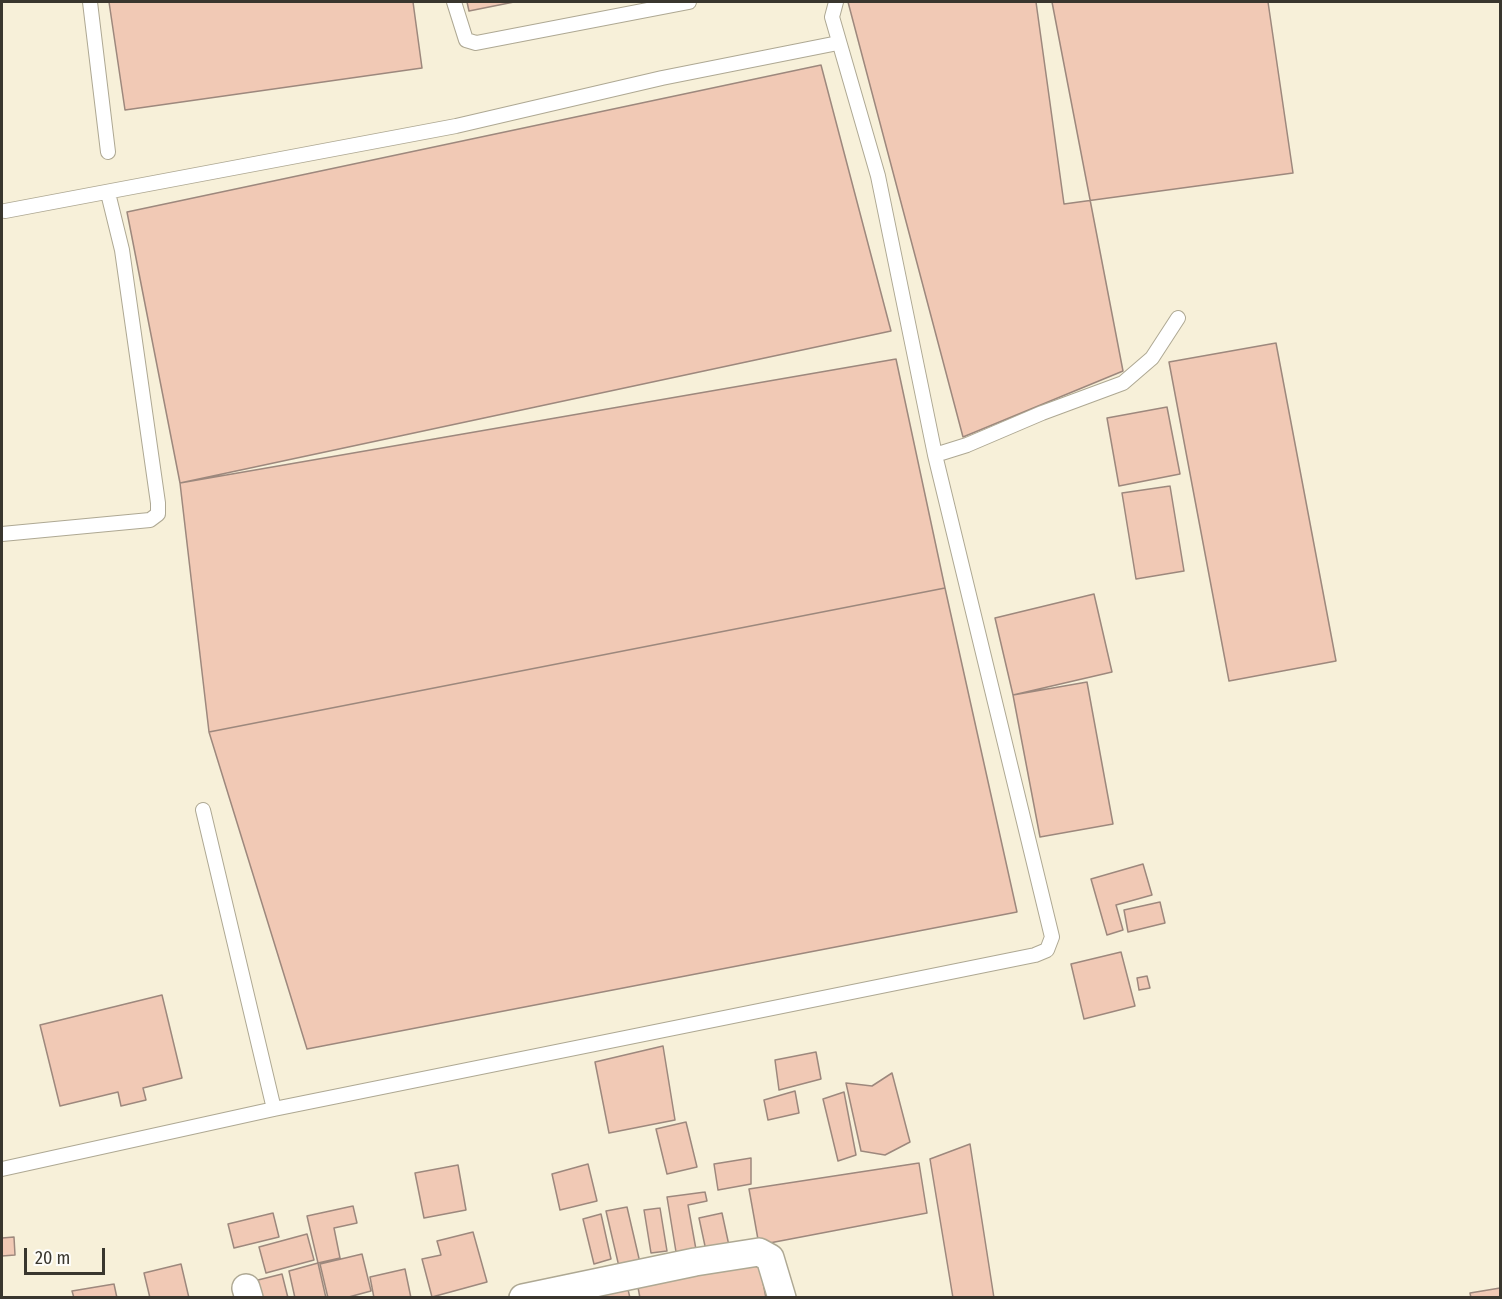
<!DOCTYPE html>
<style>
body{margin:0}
#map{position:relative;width:1502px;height:1299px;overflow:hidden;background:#f7f0d9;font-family:"Fira Sans Condensed",sans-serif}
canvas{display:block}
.frame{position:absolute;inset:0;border:3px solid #39362e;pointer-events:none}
.scale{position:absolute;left:24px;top:1248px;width:81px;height:27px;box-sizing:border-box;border:3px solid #39362e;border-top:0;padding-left:8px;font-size:18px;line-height:21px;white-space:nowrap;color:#39362e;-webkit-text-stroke:4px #fefdf9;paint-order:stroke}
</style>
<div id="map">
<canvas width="1502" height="1299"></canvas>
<div class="frame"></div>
<div class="scale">20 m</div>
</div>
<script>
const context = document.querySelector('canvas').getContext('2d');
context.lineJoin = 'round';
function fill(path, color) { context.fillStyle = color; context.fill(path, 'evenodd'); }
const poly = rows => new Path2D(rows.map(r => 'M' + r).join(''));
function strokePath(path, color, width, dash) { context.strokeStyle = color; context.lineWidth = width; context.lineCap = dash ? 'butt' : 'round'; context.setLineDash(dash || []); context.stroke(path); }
const building = poly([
 [109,2,413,2,422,68,125,110,109,2],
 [467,2,514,2,469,11,467,2],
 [848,2,1052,2,1123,371,963,437,848,2],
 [1036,2,1268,2,1293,173,1064,204,1036,2],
 [821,65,891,331,180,483,127,212,821,65],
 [1276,343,1336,661,1229,681,1169,362,1276,343],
 [896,359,945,588,209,732,180,483,896,359],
 [1167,407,1180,474,1119,486,1107,418,1167,407],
 [1170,486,1184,571,1136,579,1122,493,1170,486],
 [945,588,1017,912,307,1049,209,732,945,588],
 [1094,594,1112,672,1013,695,995,618,1094,594],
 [1087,682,1113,824,1040,837,1013,695,1087,682],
 [1143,864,1152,895,1116,905,1123,930,1107,935,1091,879,1143,864],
 [1160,902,1165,923,1128,932,1124,910,1160,902],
 [1121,952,1135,1006,1084,1019,1071,964,1121,952],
 [1147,976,1150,988,1139,990,1137,978,1147,976],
 [162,995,182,1078,143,1088,146,1100,121,1106,118,1092,60,1106,40,1025,162,995],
 [663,1046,675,1120,609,1133,595,1062,663,1046],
 [816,1052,821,1079,779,1090,775,1060,816,1052],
 [892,1073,910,1142,885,1155,861,1151,846,1083,872,1086,892,1073],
 [795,1091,799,1113,768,1120,764,1100,795,1091],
 [844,1092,856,1155,838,1161,823,1099,844,1092],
 [686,1122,697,1167,667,1174,656,1129,686,1122],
 [970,1144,994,1298,953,1298,930,1159,970,1144],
 [751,1158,751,1184,718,1190,714,1164,751,1158],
 [919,1163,927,1213,759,1245,749,1189,919,1163],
 [588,1164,597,1201,560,1210,552,1174,588,1164],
 [458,1165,466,1210,424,1218,415,1173,458,1165],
 [705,1192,707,1201,688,1205,697,1255,677,1258,667,1197,705,1192],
 [353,1206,357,1223,334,1228,340,1258,318,1263,307,1216,353,1206],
 [627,1207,641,1267,620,1271,606,1211,627,1207],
 [660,1208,667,1251,651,1253,644,1210,660,1208],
 [273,1213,279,1237,234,1248,228,1224,273,1213],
 [722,1213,731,1255,708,1260,699,1218,722,1213],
 [601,1214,611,1259,594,1264,583,1219,601,1214],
 [473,1232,487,1282,432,1297,422,1259,441,1255,437,1241,473,1232],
 [307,1234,314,1260,266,1273,259,1247,307,1234],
 [14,1237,15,1255,2,1256,2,1238,14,1237],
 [362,1254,371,1291,345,1298,328,1298,320,1264,362,1254],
 [758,1256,766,1298,640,1298,636,1277,758,1256],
 [318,1263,326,1298,295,1298,289,1271,318,1263],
 [181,1264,189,1298,150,1298,144,1273,181,1264],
 [405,1269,411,1298,374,1298,370,1277,405,1269],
 [282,1274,288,1298,254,1298,250,1282,282,1274],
 [626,1281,630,1298,552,1298,626,1281],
 [114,1284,117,1298,74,1298,72,1291,114,1284],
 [1500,1288,1500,1298,1471,1298,1470,1293,1500,1288]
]);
const lane = poly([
 [90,2,108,152],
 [454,2,466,40,476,43,689,2],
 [5,211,456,126,662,78,838,43],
 [935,455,967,445,1042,413,1123,383,1152,358,1178,318],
 [2,534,150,520,158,514,158,503,122,250,108,193],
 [203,810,274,1109],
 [2,1169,274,1109,1035,955,1047,950,1052,937,935,455,878,176,832,17,836,2]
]);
const street = poly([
 [246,1288,249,1298],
 [523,1298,695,1262,759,1252,770,1258,782,1298]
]);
fill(building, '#f1c9b5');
strokePath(building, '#9d887d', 1.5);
strokePath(lane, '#aea893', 16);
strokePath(street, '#aea893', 30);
strokePath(lane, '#fff', 14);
strokePath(street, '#fff', 27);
</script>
